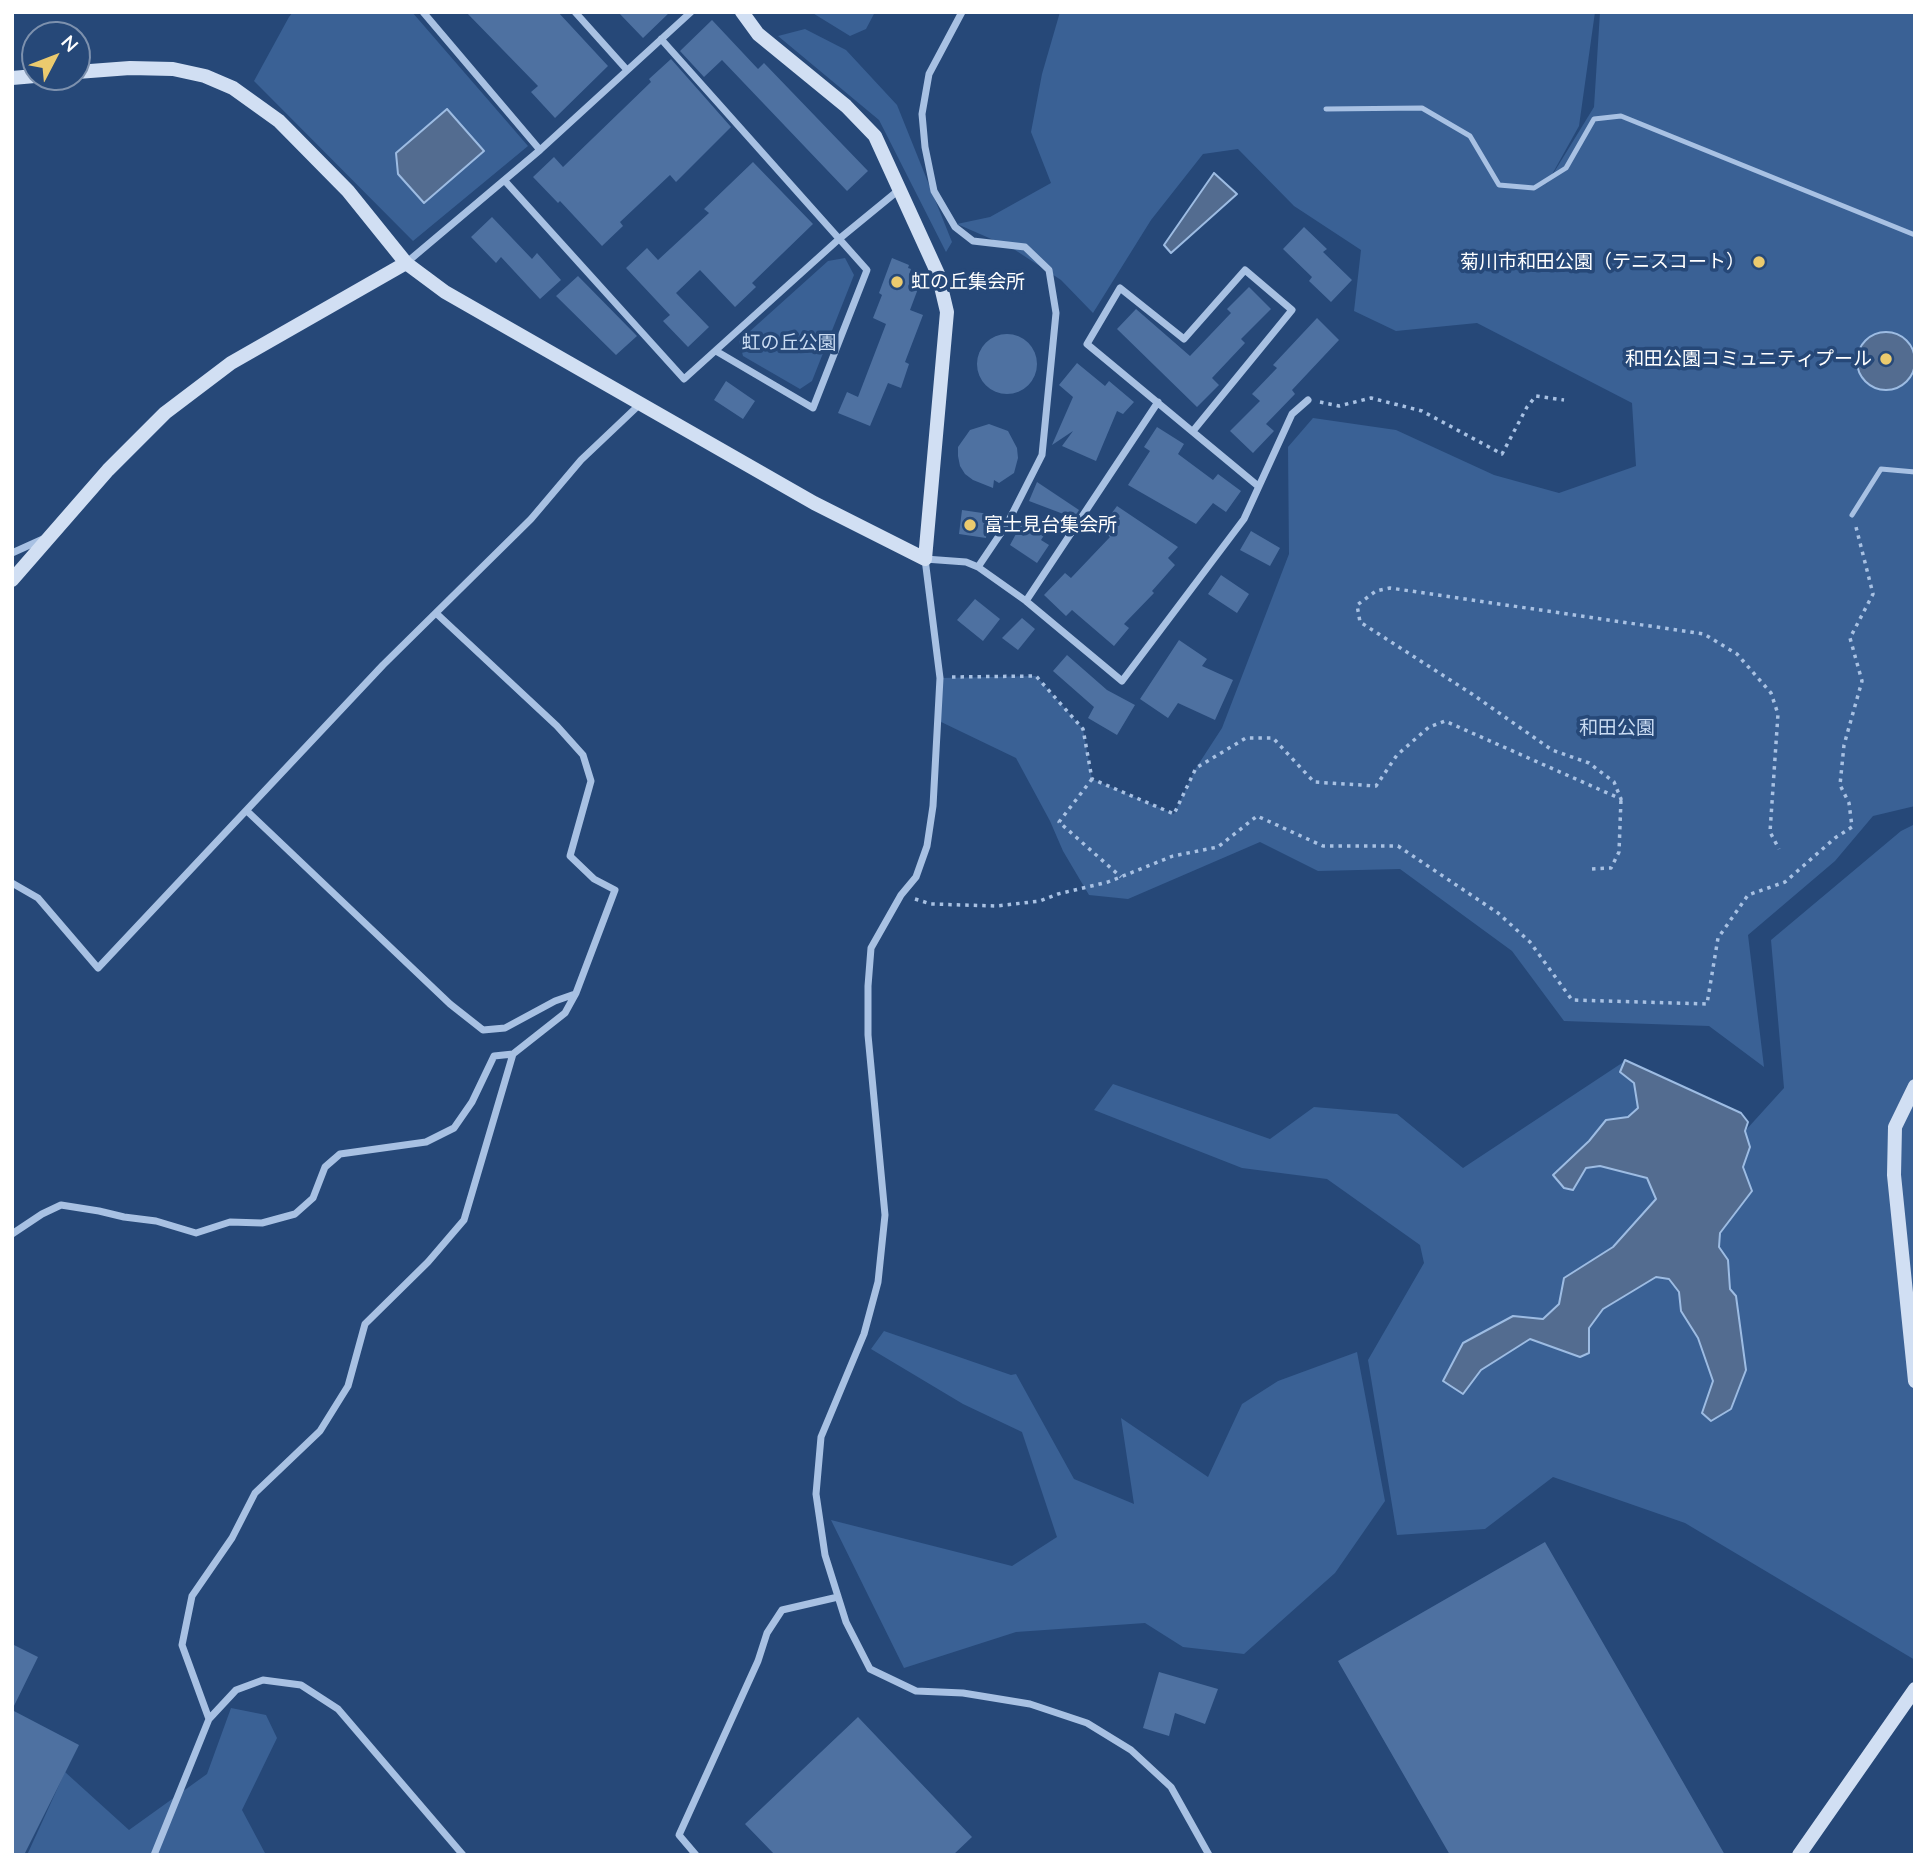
<!DOCTYPE html>
<meta charset="utf-8">
<style>
body{margin:0}
#map{position:relative;width:1927px;height:1867px;overflow:hidden;background:#264878;font-family:Mulish,sans-serif}
canvas{display:block}
.frame{position:absolute;inset:0;border:14px solid #fff;pointer-events:none}
.north{position:absolute;left:21px;top:21px;width:70px;height:70px;box-sizing:border-box;background:#264878;border:2px solid #7d91ae;border-radius:50%;rotate:48deg;font-size:19px;font-weight:700;line-height:28px;text-align:center;color:#fff}
.north::after{content:'';display:block;margin:auto;width:24px;height:32px;background:#ebca6e;clip-path:polygon(50% 0,100% 100%,50% 72%,0 100%)}
</style>
<div id="map">
<canvas width="1927" height="1867"></canvas>
<div class="frame"></div>
<div class="north">N</div>
</div>
<script>
const context = document.querySelector('canvas').getContext('2d');
context.lineJoin = 'round';
function fill(path, color) { context.fillStyle = color; context.fill(path, 'evenodd'); }
const poly = rows => new Path2D(rows.map(r => 'M' + r).join(''));
function strokePath(path, color, width, dash) { context.strokeStyle = color; context.lineWidth = width; context.lineCap = dash ? 'butt' : 'round'; context.setLineDash(dash || []); context.stroke(path); }
function drawText(font, color, halo, rows, align = 'center') {
  context.font = font + ' Mulish,"Noto Sans JP",sans-serif'; context.lineWidth = 7; context.setLineDash([]); context.textBaseline = 'middle'; context.strokeStyle = halo; context.fillStyle = color; for (const [text, x, y, turn = 0] of rows) {
    context.save(); context.translate(x, y); context.rotate((+turn || 0) * Math.PI / 180); context.textAlign = isNaN(turn) ? turn : align; if (halo) context.strokeText(text, 0, 0); context.fillText(text, 0, 0); context.restore();
  }
}
const green = poly([
 [293,12,412,12,528,146,413,241,254,81,289,17],
 [811,12,875,12,866,29,850,36],
 [1060,12,1595,12,1579,126,1545,187,1594,107,1600,12,1915,12,1915,806,1873,816,1835,861,1748,935,1764,1067,1709,1026,1564,1021,1512,951,1400,869,1318,871,1260,842,1128,899,1089,895,1063,851,1050,821,1016,758,937,720,940,678,1036,676,1083,729,1092,779,1174,814,1196,768,1222,728,1289,554,1288,447,1313,418,1396,430,1494,475,1559,493,1636,466,1632,403,1477,323,1396,331,1354,311,1361,250,1294,206,1238,149,1203,154,1151,220,1093,313,1061,280,1012,248,957,224,990,217,1051,183,1031,132,1042,74],
 [805,29,846,50,897,105,952,242,946,252,879,120,778,36],
 [845,258,854,275,812,381,800,389,743,356,739,341,828,261],
 [1915,824,1915,1660,1685,1523,1553,1477,1485,1529,1397,1535,1368,1360,1424,1263,1420,1245,1327,1179,1242,1168,1094,1110,1113,1084,1270,1139,1314,1107,1397,1114,1463,1168,1625,1061,1620,1072,1634,1083,1638,1108,1628,1117,1606,1120,1578,1152,1586,1168,1600,1166,1647,1178,1657,1199,1613,1247,1564,1278,1559,1304,1543,1319,1513,1316,1463,1394,1481,1370,1530,1339,1589,1353,1589,1328,1603,1309,1656,1277,1669,1279,1679,1292,1681,1311,1698,1338,1713,1381,1702,1413,1711,1421,1731,1409,1731,1411,1746,1370,1736,1296,1730,1289,1728,1260,1719,1247,1720,1233,1752,1191,1743,1167,1750,1147,1745,1131,1784,1088,1771,940,1901,831],
 [884,1331,1011,1375,1016,1374,1074,1479,1134,1504,1121,1418,1208,1477,1242,1404,1278,1381,1357,1352,1385,1501,1335,1573,1244,1654,1183,1647,1145,1623,1016,1632,904,1668,831,1520,1012,1566,1057,1537,1022,1432,963,1404,871,1349],
 [231,1708,266,1715,277,1738,242,1810,266,1855,27,1855,65,1772,129,1830,207,1774]
]);
const water = poly([
 [447,109,484,151,424,203,398,174,396,153,447,109],
 [1214,173,1237,194,1171,253,1164,245,1214,173],
 '1857 361a29 29 0 1 1 58 0a29 29 0 1 1-58 0Z',
 [1625,1060,1741,1113,1748,1122,1745,1131,1750,1147,1743,1167,1752,1191,1720,1233,1719,1247,1728,1260,1730,1289,1736,1296,1746,1370,1731,1409,1711,1421,1702,1413,1713,1381,1698,1338,1681,1311,1679,1292,1669,1279,1656,1277,1603,1309,1589,1328,1589,1353,1580,1357,1530,1339,1481,1370,1463,1394,1443,1381,1463,1343,1513,1316,1543,1319,1559,1304,1564,1278,1613,1247,1656,1199,1647,1178,1600,1166,1586,1168,1573,1190,1564,1188,1553,1175,1589,1141,1606,1120,1628,1117,1638,1108,1634,1083,1620,1072,1625,1060]
]);
const building = poly([
 [466,12,558,12,608,66,555,118,531,92,538,86],
 [618,12,670,12,643,38],
 [712,20,758,69,764,63,868,171,847,191,722,60,704,77,680,51],
 [671,59,731,127,676,182,670,175,620,222,623,226,602,246,560,201,558,203,533,177,554,157,563,167,651,82,649,79],
 [753,162,813,224,752,283,756,287,735,307,700,270,676,293,709,327,688,347,663,321,670,315,626,268,647,248,658,260,709,213,704,209],
 [492,217,532,259,537,253,561,280,540,299,501,257,496,263,471,237],
 [1304,227,1327,249,1323,252,1352,280,1331,302,1309,281,1312,277,1283,249],
 [892,258,909,265,908,268,911,269,909,275,914,277,912,284,919,286,910,310,923,315,905,362,909,364,901,388,888,383,870,426,838,413,847,392,858,397,886,324,873,318,882,295,879,293],
 [578,276,637,336,616,355,556,296],
 [1249,287,1271,309,1241,339,1245,343,1212,378,1219,385,1197,407,1117,329,1136,309,1190,356,1231,313,1227,309],
 [1317,318,1339,340,1292,390,1295,394,1266,424,1274,431,1253,453,1230,431,1260,401,1252,394,1277,368,1273,365],
 '977 364a30 30 0 1 1 60 0a30 30 0 1 1-60 0Z',
 [1077,363,1105,386,1109,381,1134,402,1123,414,1117,411,1096,461,1062,446,1073,431,1052,445,1073,397,1059,385],
 [726,381,755,401,743,419,714,400],
 [989,424,1008,431,1017,448,1018,458,1014,473,999,483,994,480,993,488,973,480,965,474,960,466,958,456,958,447,970,430],
 [1157,427,1184,444,1178,454,1213,480,1218,474,1241,491,1226,512,1213,503,1196,524,1128,485,1150,451,1144,447],
 [1037,482,1079,510,1074,518,1029,501],
 [1117,506,1178,547,1168,558,1175,565,1152,591,1154,593,1124,624,1129,628,1114,646,1072,610,1066,616,1044,595,1065,573,1071,578,1110,537,1100,529],
 [962,510,989,514,986,538,959,534],
 [1024,519,1052,523,1041,540,1049,545,1037,563,1010,545],
 [1251,531,1280,548,1270,566,1240,550],
 [1221,575,1249,594,1237,613,1208,594],
 [975,599,1000,619,983,641,957,620],
 [1022,618,1035,629,1018,650,1002,638],
 [1179,640,1207,659,1202,666,1233,680,1215,720,1178,703,1168,718,1140,699],
 [1067,655,1107,690,1135,705,1117,735,1088,718,1094,707,1053,671],
 [1545,1542,1725,1855,1450,1855,1338,1661],
 [12,1644,38,1657,12,1710],
 [1159,1672,1218,1689,1205,1724,1175,1713,1169,1736,1143,1728],
 [12,1710,79,1745,24,1855,12,1855],
 [858,1717,972,1837,953,1855,775,1855,745,1824]
]);
const path = poly([
 [1320,402,1339,406,1371,398,1422,411,1502,454,1527,407,1536,396,1564,400],
 [952,677,1036,676,1083,729,1092,779,1174,814,1196,768,1246,738,1273,738,1314,782,1376,786,1397,755,1429,727,1445,721,1621,799,1614,782,1589,763,1552,750,1472,694,1360,622,1357,605,1376,591,1390,588,1704,634,1737,654,1771,693,1778,714,1770,832,1779,849],
 [1092,779,1059,822,1121,877],
 [1592,869,1611,868,1619,852,1621,799],
 [915,899,931,904,997,906,1040,901,1058,894,1108,882,1173,856,1218,847,1257,816,1323,846,1398,846,1498,913,1530,942,1572,1000,1707,1004,1718,938,1748,895,1785,882,1835,838,1852,827,1849,803,1840,785,1844,745,1862,681,1850,638,1873,594,1856,527]
]);
const lane = poly([
 [1326,109,1422,108,1470,136,1499,185,1534,188,1566,168,1594,119,1621,116,1915,235],
 [1852,515,1881,469,1915,472]
]);
const street = poly([
 [423,12,540,150],
 [575,12,627,70],
 [962,12,929,74,922,114,925,147,934,191,955,227,973,241,1025,247,1049,270,1056,313,1042,455,1007,524,978,567,966,562,925,559,940,678,933,806,927,846,916,877,901,895,871,948,868,986,868,1035,885,1215,878,1282,864,1334,821,1437,816,1494,825,1555,846,1622,870,1669,916,1691,963,1693,1030,1704,1087,1723,1131,1750,1171,1787,1209,1855],
 [661,39,867,270,813,408,716,351],
 [505,181,684,379,839,239,900,189],
 [406,263,540,150,691,12],
 [1193,431,1292,310,1245,270,1184,339,1120,288,1087,344,1258,486],
 [12,553,43,539],
 [978,567,1026,601,1122,681,1244,519,1292,414,1308,400],
 [1026,601,1158,402],
 [247,811,450,1004,483,1030,505,1028,555,1001,575,994],
 [12,883,38,898,98,968,383,665,531,519,581,460,639,405],
 [12,1234,42,1214,61,1205,99,1211,124,1217,156,1221,196,1233,230,1222,262,1223,295,1214,313,1198,325,1167,340,1154,426,1142,454,1128,472,1102,494,1056,513,1054,565,1013,576,993,615,890,594,879,570,856,591,781,583,755,557,726,437,614],
 [209,1719,182,1645,192,1596,232,1538,255,1493,320,1431,348,1386,365,1324,428,1262,464,1220,513,1054],
 [154,1855,209,1719,236,1690,263,1680,301,1685,338,1709,463,1855],
 [696,1855,679,1835,758,1661,767,1633,782,1610,838,1597]
]);
const secondary = poly([
 [77,72,130,68,173,69,205,76,233,88,279,121,348,191,406,263,445,292,814,503,925,559,947,312,938,274,875,136,846,106,758,34,742,12],
 [12,78,35,76],
 [12,580,108,470,165,413,231,363,406,263],
 [1915,1086,1895,1127,1894,1175,1915,1381],
 [1799,1855,1915,1689]
]);
const markers = [
 [1759,262,7,"#ebca6e"],
 [897,282,7,"#ebca6e"],
 [1886,359,7,"#ebca6e"],
 [970,525,7,"#ebca6e"]
];
const poiNames = [
 ["菊川市和田公園（テニスコート）",1745,262],
 ["虹の丘集会所",911,282,"left"],
 ["和田公園コミュニティプール",1872,359],
 ["富士見台集会所",984,525,"left"]
];
const parkNames = [
 ["虹の丘公園",789,343],
 ["和田公園",1617,728]
];
fill(green, '#3a6195');
fill(water, '#536c90');
strokePath(water, '#9dbce3', 2);
fill(building, '#4e71a1');
strokePath(path, '#a8c1e3', 3.5, [3.5, 5]);
strokePath(lane, '#a8c1e3', 5);
strokePath(street, '#a8c1e3', 7);
strokePath(secondary, '#d1dff3', 14);
for (const [x, y, r, color] of markers) { const dot = new Path2D(); dot.arc(x, y, r, 0, 2 * Math.PI); context.fillStyle = color; context.fill(dot); strokePath(dot, '#264878', 2.5); }
drawText('19px', '#fff', '#264878', poiNames, 'right');
drawText('19px', '#cadcf3', '#264878', parkNames);
</script>
